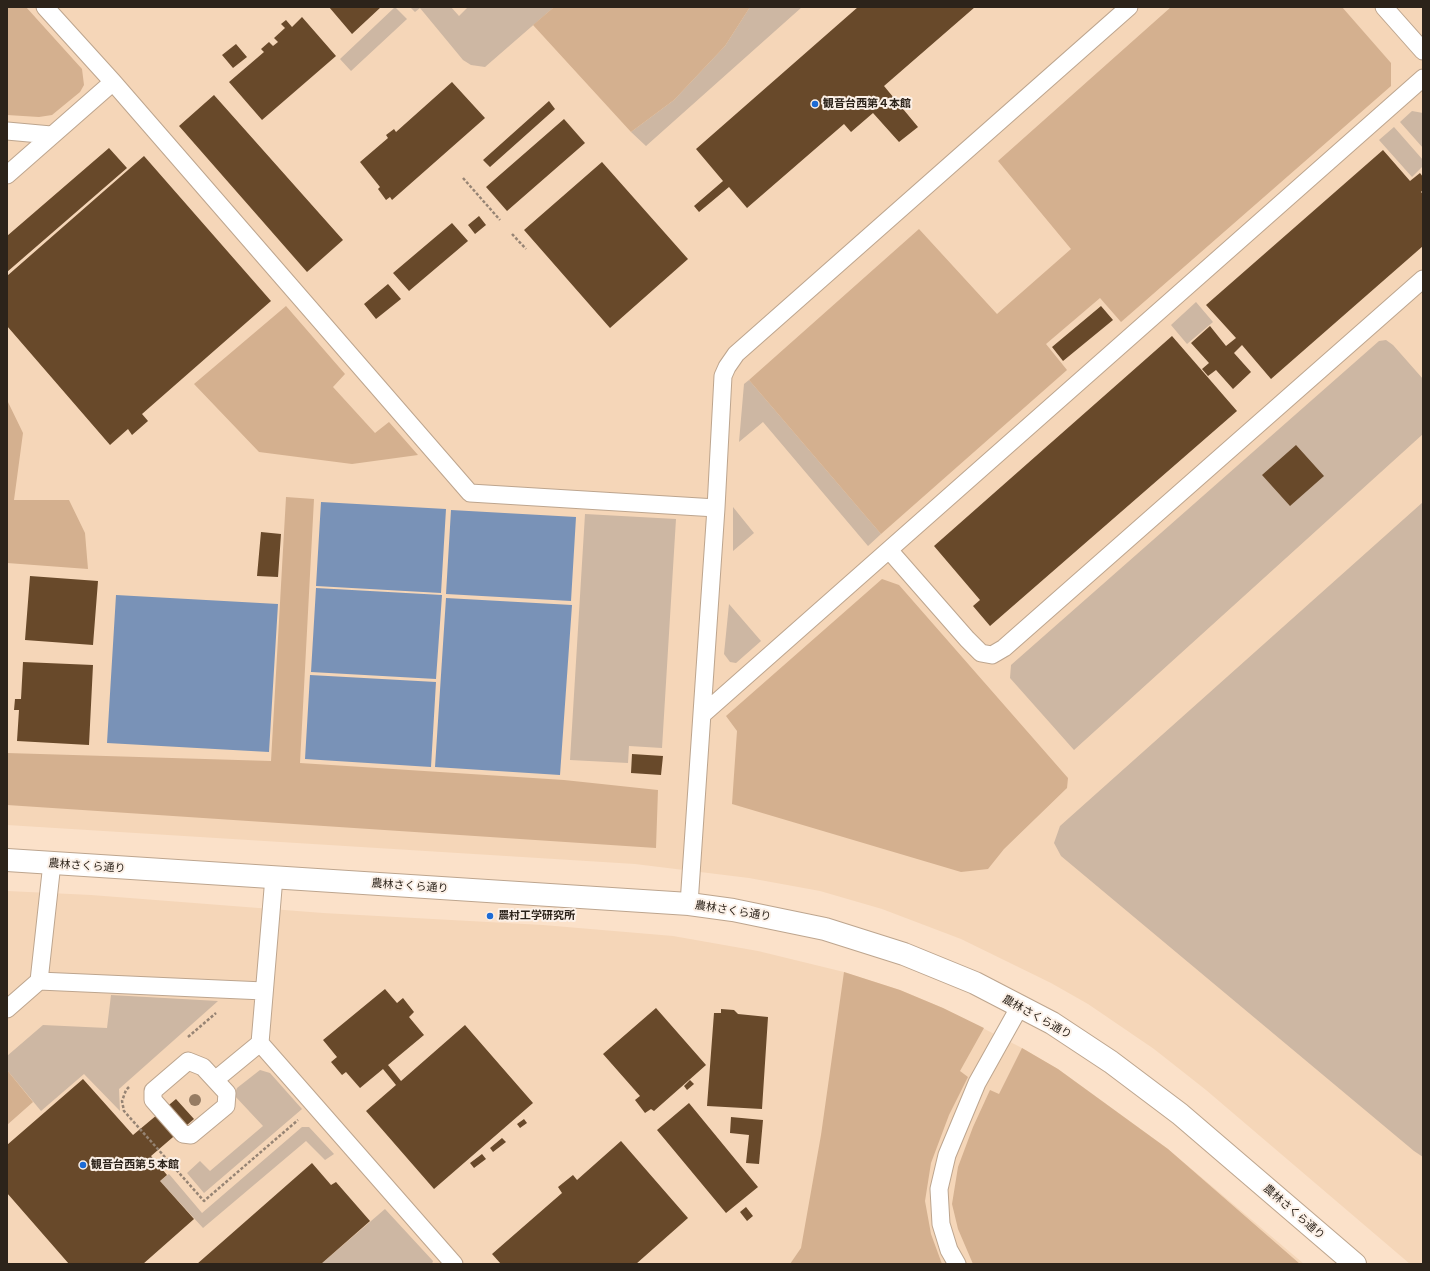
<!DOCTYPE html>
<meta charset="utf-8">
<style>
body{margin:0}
#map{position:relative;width:1430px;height:1271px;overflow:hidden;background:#fbe1c9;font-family:Mulish,sans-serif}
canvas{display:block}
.frame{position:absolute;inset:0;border:8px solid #2c231a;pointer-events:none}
</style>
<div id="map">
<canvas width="1430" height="1271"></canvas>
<div class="frame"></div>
</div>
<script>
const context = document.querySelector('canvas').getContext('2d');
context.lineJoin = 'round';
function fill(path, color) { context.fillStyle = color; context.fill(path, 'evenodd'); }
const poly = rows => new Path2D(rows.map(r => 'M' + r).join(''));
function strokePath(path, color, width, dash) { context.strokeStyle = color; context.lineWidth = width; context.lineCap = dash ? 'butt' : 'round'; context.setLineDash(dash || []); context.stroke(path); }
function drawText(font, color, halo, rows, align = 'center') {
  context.font = font + ' Mulish,"Noto Sans JP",sans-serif'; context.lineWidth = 4; context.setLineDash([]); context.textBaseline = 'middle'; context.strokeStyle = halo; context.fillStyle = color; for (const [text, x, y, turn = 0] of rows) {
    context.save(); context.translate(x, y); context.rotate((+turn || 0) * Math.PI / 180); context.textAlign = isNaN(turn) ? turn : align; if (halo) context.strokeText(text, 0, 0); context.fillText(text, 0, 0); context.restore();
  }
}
const built = poly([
 [7,7,1423,7,1423,1264,1410,1264,1206,1090,1154,1049,1088,1004,1051,983,961,939,882,909,820,891,749,878,635,864,7,825],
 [7,891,91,895,323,913,543,925,673,936,758,951,844,972,900,990,943,1008,1022,1048,1058,1069,1168,1149,1304,1264,7,1264]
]);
const green = poly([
 [395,7,407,19,351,71,340,59],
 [410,7,451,7,459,16,468,7,554,7,485,67,471,65,463,60,420,8,415,12],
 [750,7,802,7,646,146,631,132,674,100,725,46],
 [1412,111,1423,113,1423,148,1400,122],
 [1394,127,1423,160,1423,166,1412,177,1379,140],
 [1196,302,1213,322,1187,344,1171,325],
 [1386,340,1393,345,1423,379,1423,434,1074,750,1010,678,1011,665,1379,341],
 [749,380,881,534,868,546,763,422,739,442,744,384],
 [1423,502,1423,1157,1414,1151,1061,856,1054,843,1060,826],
 [733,507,754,533,733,551],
 [585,514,676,519,662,748,629,746,628,763,570,760],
 [729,604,761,641,736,663,730,662,724,654],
 [111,995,218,1001,119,1089,120,1111,84,1074,41,1111,7,1070,7,1056,43,1025,107,1028],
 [260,1070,270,1073,302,1109,204,1193,187,1173,200,1161,210,1171,263,1126,234,1095,237,1088],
 [302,1127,309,1127,334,1154,325,1160,306,1141,203,1228,160,1181,169,1174,202,1213],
 [385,1209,433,1261,432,1264,321,1264]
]);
const forest = poly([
 [7,7,26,7,82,69,84,85,80,92,52,115,39,117,7,115],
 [554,7,750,7,725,46,674,100,631,132,533,25],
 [1171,7,1342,7,1391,63,1391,86,1121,322,1100,298,1046,344,1067,370,881,534,749,380,919,229,997,314,1071,249,998,161],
 [286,306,345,374,333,387,375,433,389,422,418,455,352,464,259,452,194,384],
 [7,400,23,433,14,500,69,500,85,533,88,569,7,563],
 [286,497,314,499,300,763,564,780,658,790,656,848,7,805,7,753,271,761],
 [882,579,899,585,1068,778,1067,788,1004,849,988,869,961,872,732,804,737,731,726,716],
 [844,972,900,990,943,1008,984,1028,960,1071,968,1077,949,1115,931,1163,925,1201,931,1234,942,1264,790,1264,801,1248,821,1135],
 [1022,1048,1058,1069,1168,1149,1300,1264,973,1264,958,1229,952,1204,958,1167,973,1127,990,1090,999,1094],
 [7,1070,33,1102,7,1125]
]);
const water = poly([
 [321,502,446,509,441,593,316,586],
 [451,510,576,517,571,601,446,594],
 [316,588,442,595,436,679,311,672],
 [116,595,278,604,269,752,107,743],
 [446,598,572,605,560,775,435,767],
 [310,675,436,682,431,767,305,759]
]);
const building = poly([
 [329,7,381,7,352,34],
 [858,7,975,7,884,86,918,127,899,142,873,113,851,132,844,124,747,208,729,187,699,212,694,206,723,181,696,149],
 [302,17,336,56,262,120,229,82,264,52,261,49,269,42,273,46,278,42,274,38,285,28,281,24,286,20,292,27],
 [236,44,247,57,233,68,222,55],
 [452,82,485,118,392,200,390,197,386,200,378,189,380,187,360,162,388,138,386,135,394,129,396,132],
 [214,95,343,240,307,272,179,126],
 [549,101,555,109,490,167,483,160],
 [564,119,585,143,507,211,486,187],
 [109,148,127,168,7,272,7,236],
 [1383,150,1410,181,1420,173,1423,177,1423,190,1421,192,1423,194,1423,246,1271,379,1242,345,1234,353,1251,372,1233,389,1216,370,1208,376,1202,369,1209,363,1191,343,1210,326,1226,346,1236,338,1206,305],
 [144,156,271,301,142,414,148,421,132,435,128,429,110,445,7,326,7,276],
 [602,162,688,259,610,328,524,230],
 [479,216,486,225,475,234,468,225],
 [452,223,468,241,409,291,393,273],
 [388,284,401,299,376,319,364,304],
 [1101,306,1113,320,1063,361,1052,347],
 [1172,336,1237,411,990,626,973,606,980,600,934,546],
 [1296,445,1324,476,1290,506,1262,475],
 [261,532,281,534,278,577,257,576],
 [30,576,98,581,93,645,25,640],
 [23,662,93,665,89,745,17,741,19,710,14,710,15,699,21,699],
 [632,754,663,756,661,775,631,773],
 [385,989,397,1003,403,998,414,1012,409,1017,424,1035,388,1065,401,1081,465,1025,533,1103,434,1189,366,1111,396,1085,383,1069,360,1088,346,1072,342,1075,331,1062,337,1057,323,1040],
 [656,1008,706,1065,654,1111,651,1109,645,1113,635,1100,640,1096,603,1054],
 [721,1009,734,1010,738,1014,768,1017,762,1109,707,1106,714,1013,721,1013],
 [83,1079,133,1135,176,1099,194,1119,151,1156,167,1175,160,1181,194,1219,143,1264,69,1264,7,1193,7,1145],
 [690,1080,694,1084,687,1090,684,1086],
 [689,1103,758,1187,726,1213,657,1130],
 [731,1117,763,1120,759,1164,746,1163,749,1135,730,1133],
 [524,1119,527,1123,520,1128,517,1124],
 [502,1138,506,1142,493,1152,490,1148],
 [621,1141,688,1218,636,1264,501,1264,492,1254,562,1193,558,1187,573,1175,577,1180],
 [482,1154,486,1159,474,1168,470,1163],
 [312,1163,331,1185,336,1182,370,1221,321,1264,197,1264],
 [746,1207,753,1216,747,1221,740,1212]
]);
const path = poly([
 [463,178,500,220],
 [512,234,526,249],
 [188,1037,216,1013],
 [129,1087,126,1090,122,1101,124,1111,204,1201,298,1120]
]);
const lane = poly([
 [45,7,113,82,470,493,716,508],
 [1384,7,1423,51],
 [7,131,51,135],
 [7,175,113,82],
 [889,550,967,639,981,653,992,655,1004,648,1423,279],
 [702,715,1423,78],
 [689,904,716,508,723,376,727,367,736,354,1129,7],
 [39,981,52,863],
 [7,1009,39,981,264,991],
 [260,1043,454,1264],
 [188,1061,203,1067,227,1093,226,1106,191,1135,183,1134,153,1100,153,1091,188,1061],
 [215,1080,260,1043,274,877],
 [957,1264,949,1250,941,1224,939,1189,947,1155,977,1083,1020,1006]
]);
const secondary = poly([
 [7,860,689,904,733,910,825,929,904,954,975,983,1052,1023,1111,1062,1180,1114,1355,1264]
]);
const trees = [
 [195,1100]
];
const markers = [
 [815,104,4,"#1d6bd5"],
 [490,916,4,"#1d6bd5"],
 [83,1165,4,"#1d6bd5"]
];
const poiNames = [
 ["観音台西第４本館",823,104],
 ["農村工学研究所",498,916],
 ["観音台西第５本館",91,1165]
];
const streetNames = [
 ["農林さくら通り",87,866,4],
 ["農林さくら通り",410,886,4],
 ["農林さくら通り",733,911,9],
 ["農林さくら通り",1037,1017,29],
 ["農林さくら通り",1294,1212,41]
];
fill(built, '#f5d6b8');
fill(green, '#cdb7a3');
fill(forest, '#d4b08f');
fill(water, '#7992b7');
fill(building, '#68492a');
strokePath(lane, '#bda58e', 19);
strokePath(secondary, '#bda58e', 24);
strokePath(path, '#968474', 2.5, [3, 2]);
strokePath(lane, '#fff', 17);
strokePath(secondary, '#fff', 22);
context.fillStyle = '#967c63';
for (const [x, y] of trees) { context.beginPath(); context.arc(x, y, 6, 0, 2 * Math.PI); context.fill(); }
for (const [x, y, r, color] of markers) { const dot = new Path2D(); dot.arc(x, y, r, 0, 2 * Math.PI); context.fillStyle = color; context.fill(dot); strokePath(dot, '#fcf1e8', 1.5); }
drawText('bold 11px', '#2c231a', '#fcf1e8', poiNames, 'left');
drawText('11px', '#2c231a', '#fcf1e8', streetNames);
</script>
